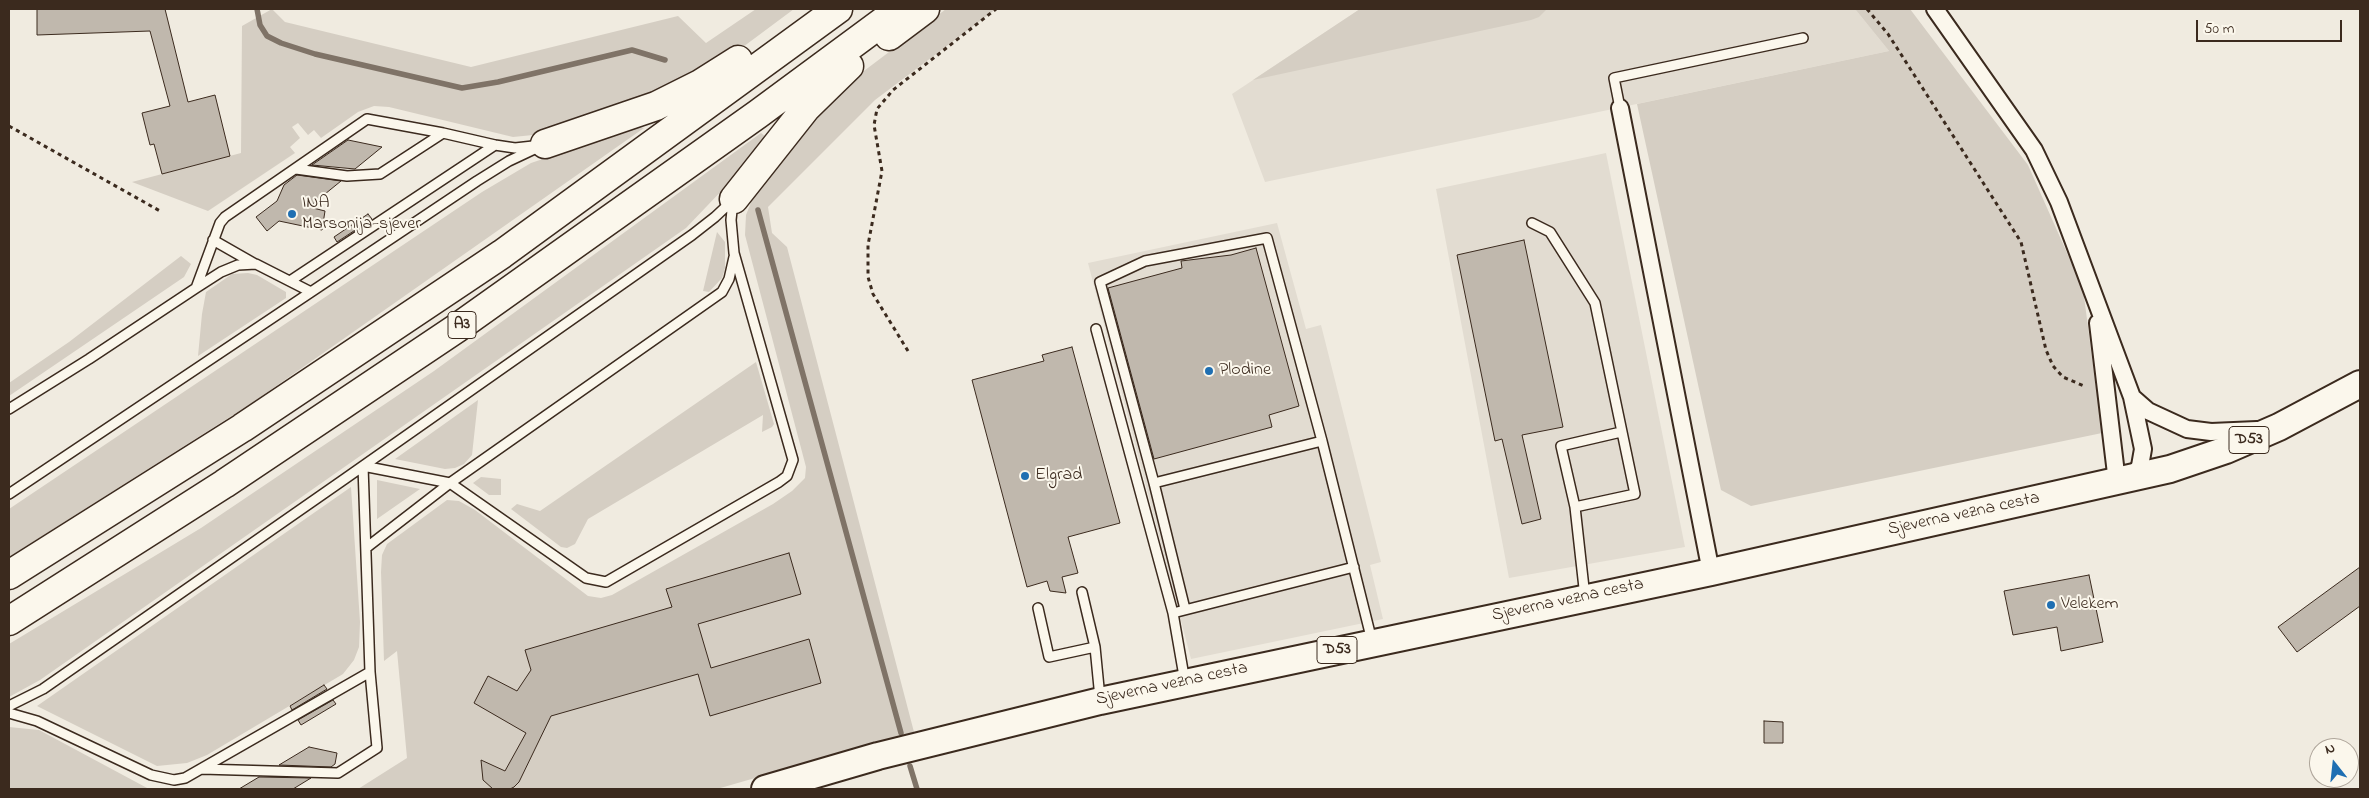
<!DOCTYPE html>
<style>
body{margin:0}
#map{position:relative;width:2369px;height:798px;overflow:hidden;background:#f0ebe0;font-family:"Indie Flower",sans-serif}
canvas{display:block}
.frame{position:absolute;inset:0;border:10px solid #3b2a1e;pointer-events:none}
.north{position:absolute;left:2309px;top:738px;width:50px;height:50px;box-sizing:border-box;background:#fbf7ec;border:1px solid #aea59a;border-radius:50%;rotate:344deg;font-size:14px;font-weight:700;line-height:20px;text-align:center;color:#3b2a1e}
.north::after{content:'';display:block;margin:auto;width:18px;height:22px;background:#1f6fb2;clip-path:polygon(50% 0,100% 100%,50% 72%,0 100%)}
.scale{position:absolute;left:2196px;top:20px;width:146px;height:22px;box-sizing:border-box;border:2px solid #3b2a1e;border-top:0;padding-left:6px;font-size:15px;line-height:18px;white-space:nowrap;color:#3b2a1e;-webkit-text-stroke:4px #fbf7ec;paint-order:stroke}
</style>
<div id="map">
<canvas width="2369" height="798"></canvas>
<div class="frame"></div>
<div class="north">N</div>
<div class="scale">50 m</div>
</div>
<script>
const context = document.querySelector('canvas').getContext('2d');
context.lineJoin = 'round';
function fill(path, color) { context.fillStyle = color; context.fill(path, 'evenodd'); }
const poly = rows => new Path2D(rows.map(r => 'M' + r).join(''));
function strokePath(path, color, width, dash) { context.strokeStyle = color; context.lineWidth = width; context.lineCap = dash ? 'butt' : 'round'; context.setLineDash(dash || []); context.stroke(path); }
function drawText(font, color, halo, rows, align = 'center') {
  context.font = font + ' "Indie Flower",sans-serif'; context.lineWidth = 4; context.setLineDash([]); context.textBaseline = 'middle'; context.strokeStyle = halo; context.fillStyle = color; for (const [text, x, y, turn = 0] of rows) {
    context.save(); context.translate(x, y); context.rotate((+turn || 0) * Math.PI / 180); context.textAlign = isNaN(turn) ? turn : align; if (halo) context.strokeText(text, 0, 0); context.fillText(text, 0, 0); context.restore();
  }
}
const built = poly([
 [1360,9,1855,9,1889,51,1265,182,1232,94],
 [1606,153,1685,547,1509,578,1436,189],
 [1277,223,1306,329,1321,325,1381,562,1370,565,1383,619,1191,659,1088,263]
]);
const green = poly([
 [272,9,285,22,471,67,678,16,706,43,756,9,794,9,712,70,569,126,533,135,513,137,389,107,374,106,358,112,321,138,314,130,308,135,298,123,292,127,300,138,290,147,295,153,208,211,132,182,241,153,242,26],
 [946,9,996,9,875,100,768,207,772,233,787,247,914,732,717,789,358,789,407,758,397,651,384,661,381,572,382,555,387,544,447,500,459,501,475,510,588,596,601,598,612,595,773,504,792,491,805,478,806,467,745,235,746,215,756,190,812,119,848,83],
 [1360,9,1547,9,1539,17,1531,20,1253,80],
 [1855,9,1910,9,2028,165,2083,289,2102,433,1751,506,1721,490,1637,104,1889,51],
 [638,127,644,128,252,403,9,557,9,509,482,192,531,163],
 [761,133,770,140,686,228,40,680,9,697,9,644,201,528,434,371],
 [717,232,725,242,725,268,722,278,709,292,703,291],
 [181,256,191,264,184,277,9,396,9,383,69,342],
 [248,273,257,275,286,292,286,298,198,356,202,314,206,292,232,274],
 [756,362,774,424,772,427,762,432,763,415,588,519,575,544,567,548,561,547,511,509,517,504,540,511],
 [478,400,472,455,464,464,455,468,445,469,395,459],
 [481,477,501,479,501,495,489,495,473,483],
 [377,480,420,489,377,519],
 [351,487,360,622,359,647,354,660,343,674,207,755,187,763,157,766,37,706],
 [9,727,39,730,149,789,9,789]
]);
const stream = poly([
 [257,9,260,25,267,36,281,43,315,54,462,88,498,82,632,50,665,60],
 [758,210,901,733],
 [910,766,917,789]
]);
const building = poly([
 [37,9,165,9,188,102,215,95,230,156,162,174,154,144,150,145,142,113,170,106,150,31,37,35,37,9],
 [348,140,382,147,355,169,312,165,348,140],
 [297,175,341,181,309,207,325,211,322,230,279,221,267,231,256,217,277,201,284,185,297,175],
 [368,214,372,219,337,242,334,237,368,214],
 [1524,240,1563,427,1522,435,1541,519,1522,524,1502,439,1495,441,1457,255,1524,240],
 [1256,248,1299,406,1269,415,1272,427,1154,459,1108,288,1182,268,1181,261,1231,255,1256,248],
 [1072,347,1120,523,1068,537,1078,573,1062,577,1066,593,1050,591,1047,581,1027,587,972,380,1044,361,1042,355,1072,347],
 [789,553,801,594,698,624,711,668,809,639,821,683,710,716,698,674,551,716,519,782,514,787,510,789,493,789,483,780,481,760,505,771,526,733,474,703,488,676,517,691,531,670,525,650,672,607,666,589,789,553],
 [2360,567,2360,606,2297,652,2278,627,2360,567],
 [2089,575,2103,642,2061,651,2057,627,2013,635,2004,591,2089,575],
 [324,685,327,689,292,710,290,706,324,685],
 [333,700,336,704,301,725,298,720,333,700],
 [1764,721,1783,722,1783,743,1764,743,1764,721],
 [309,747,337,753,335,764,331,767,279,765,309,747],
 [259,777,311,778,293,789,239,789,259,777]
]);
const path = poly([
 [1867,9,1888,34,2021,242,2046,350,2053,366,2063,377,2084,386],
 [9,126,160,211],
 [908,351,873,294,868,277,868,245,882,171,874,125,877,109,893,90,996,9]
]);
const lane = poly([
 [1620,108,1614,78,1803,38],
 [296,169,347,176,380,174,443,133],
 [1532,223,1550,232,1595,303,1635,494,1575,507],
 [213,240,255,264],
 [290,281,495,145],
 [196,288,220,223,225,217,367,119,443,133,495,145,515,148,533,146],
 [1096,329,1173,613],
 [9,409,89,359,196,288,221,272,238,265,256,264,311,292],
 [1154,483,1100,282,1145,261,1267,238,1322,441],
 [9,494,477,181,509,161,543,145],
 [366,548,450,483,722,292,729,279,734,257],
 [1082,592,1095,647,1100,698],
 [1585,597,1575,507,1561,446,1621,432],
 [1038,608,1049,657,1095,647],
 [1185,609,1154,483,1322,441,1372,641],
 [1185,682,1173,613,1354,567],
 [9,706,43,689,346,478,692,235,715,217,732,201],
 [9,713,37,721,151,775,174,780,185,778,370,672,363,466,450,483,586,578,606,582,779,482,787,476,793,460,734,253,731,220,733,201],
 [202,769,338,773,377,748,370,672]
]);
const street = poly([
 [1935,9,2034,150,2059,202,2132,397,2143,449,2140,466,2132,479],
 [1620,108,1711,572],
 [2098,323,2117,482],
 [2132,397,2148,411,2187,429,2211,432,2257,430]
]);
const primary = poly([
 [765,789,878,756,1100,701,1711,572,2170,469,2226,450,2279,427,2360,384]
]);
const highway = poly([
 [889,36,925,9],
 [545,144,656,106,700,84,738,60],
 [734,199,806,108,849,66],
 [9,575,242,428,502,254,838,9],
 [9,621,224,484,457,328,758,114,900,9]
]);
const markers = [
 [292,214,5,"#1f6fb2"],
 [1209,371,5,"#1f6fb2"],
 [1025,476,5,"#1f6fb2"],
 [2051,605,5,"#1f6fb2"]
];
const shields = [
 [462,325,28],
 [2249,440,40],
 [1337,650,40]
];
const shieldNames = [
 ["A3",462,325],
 ["D53",2249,440],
 ["D53",1337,650]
];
const poiNames = [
 ["INA",302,204],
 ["Marsonija-sjever",302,225],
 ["Plodine",1219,371],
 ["Elgrad",1035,476],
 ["Velekem",2061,605]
];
const streetNames = [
 ["Sjeverna vezna cesta",1964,515,-12],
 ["Sjeverna vezna cesta",1568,601,-12],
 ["Sjeverna vezna cesta",1172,685,-12]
];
fill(built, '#e2dcd1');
fill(green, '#d5cec3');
strokePath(stream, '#7f7367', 5.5);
fill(building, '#c0b8ad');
strokePath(building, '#3b2a1e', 1);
strokePath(lane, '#3b2a1e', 12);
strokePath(street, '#3b2a1e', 20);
strokePath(primary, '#3b2a1e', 30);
strokePath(highway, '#3b2a1e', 31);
strokePath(path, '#3b2a1e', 3, [4, 4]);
strokePath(lane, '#fbf7ec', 9);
strokePath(street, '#fbf7ec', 16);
strokePath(primary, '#fbf7ec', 26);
strokePath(highway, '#fbf7ec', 28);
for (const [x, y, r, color] of markers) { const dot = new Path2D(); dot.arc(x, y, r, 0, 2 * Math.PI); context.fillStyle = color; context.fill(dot); strokePath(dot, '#fbf7ec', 2); }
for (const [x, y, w] of shields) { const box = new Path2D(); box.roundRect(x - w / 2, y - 13.5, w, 27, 4); context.fillStyle = '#fbf7ec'; context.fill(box); strokePath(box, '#3b2a1e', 1); }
drawText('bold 16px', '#3b2a1e', null, shieldNames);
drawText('18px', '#3b2a1e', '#fbf7ec', poiNames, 'left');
drawText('18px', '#3b2a1e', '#fbf7ec', streetNames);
</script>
